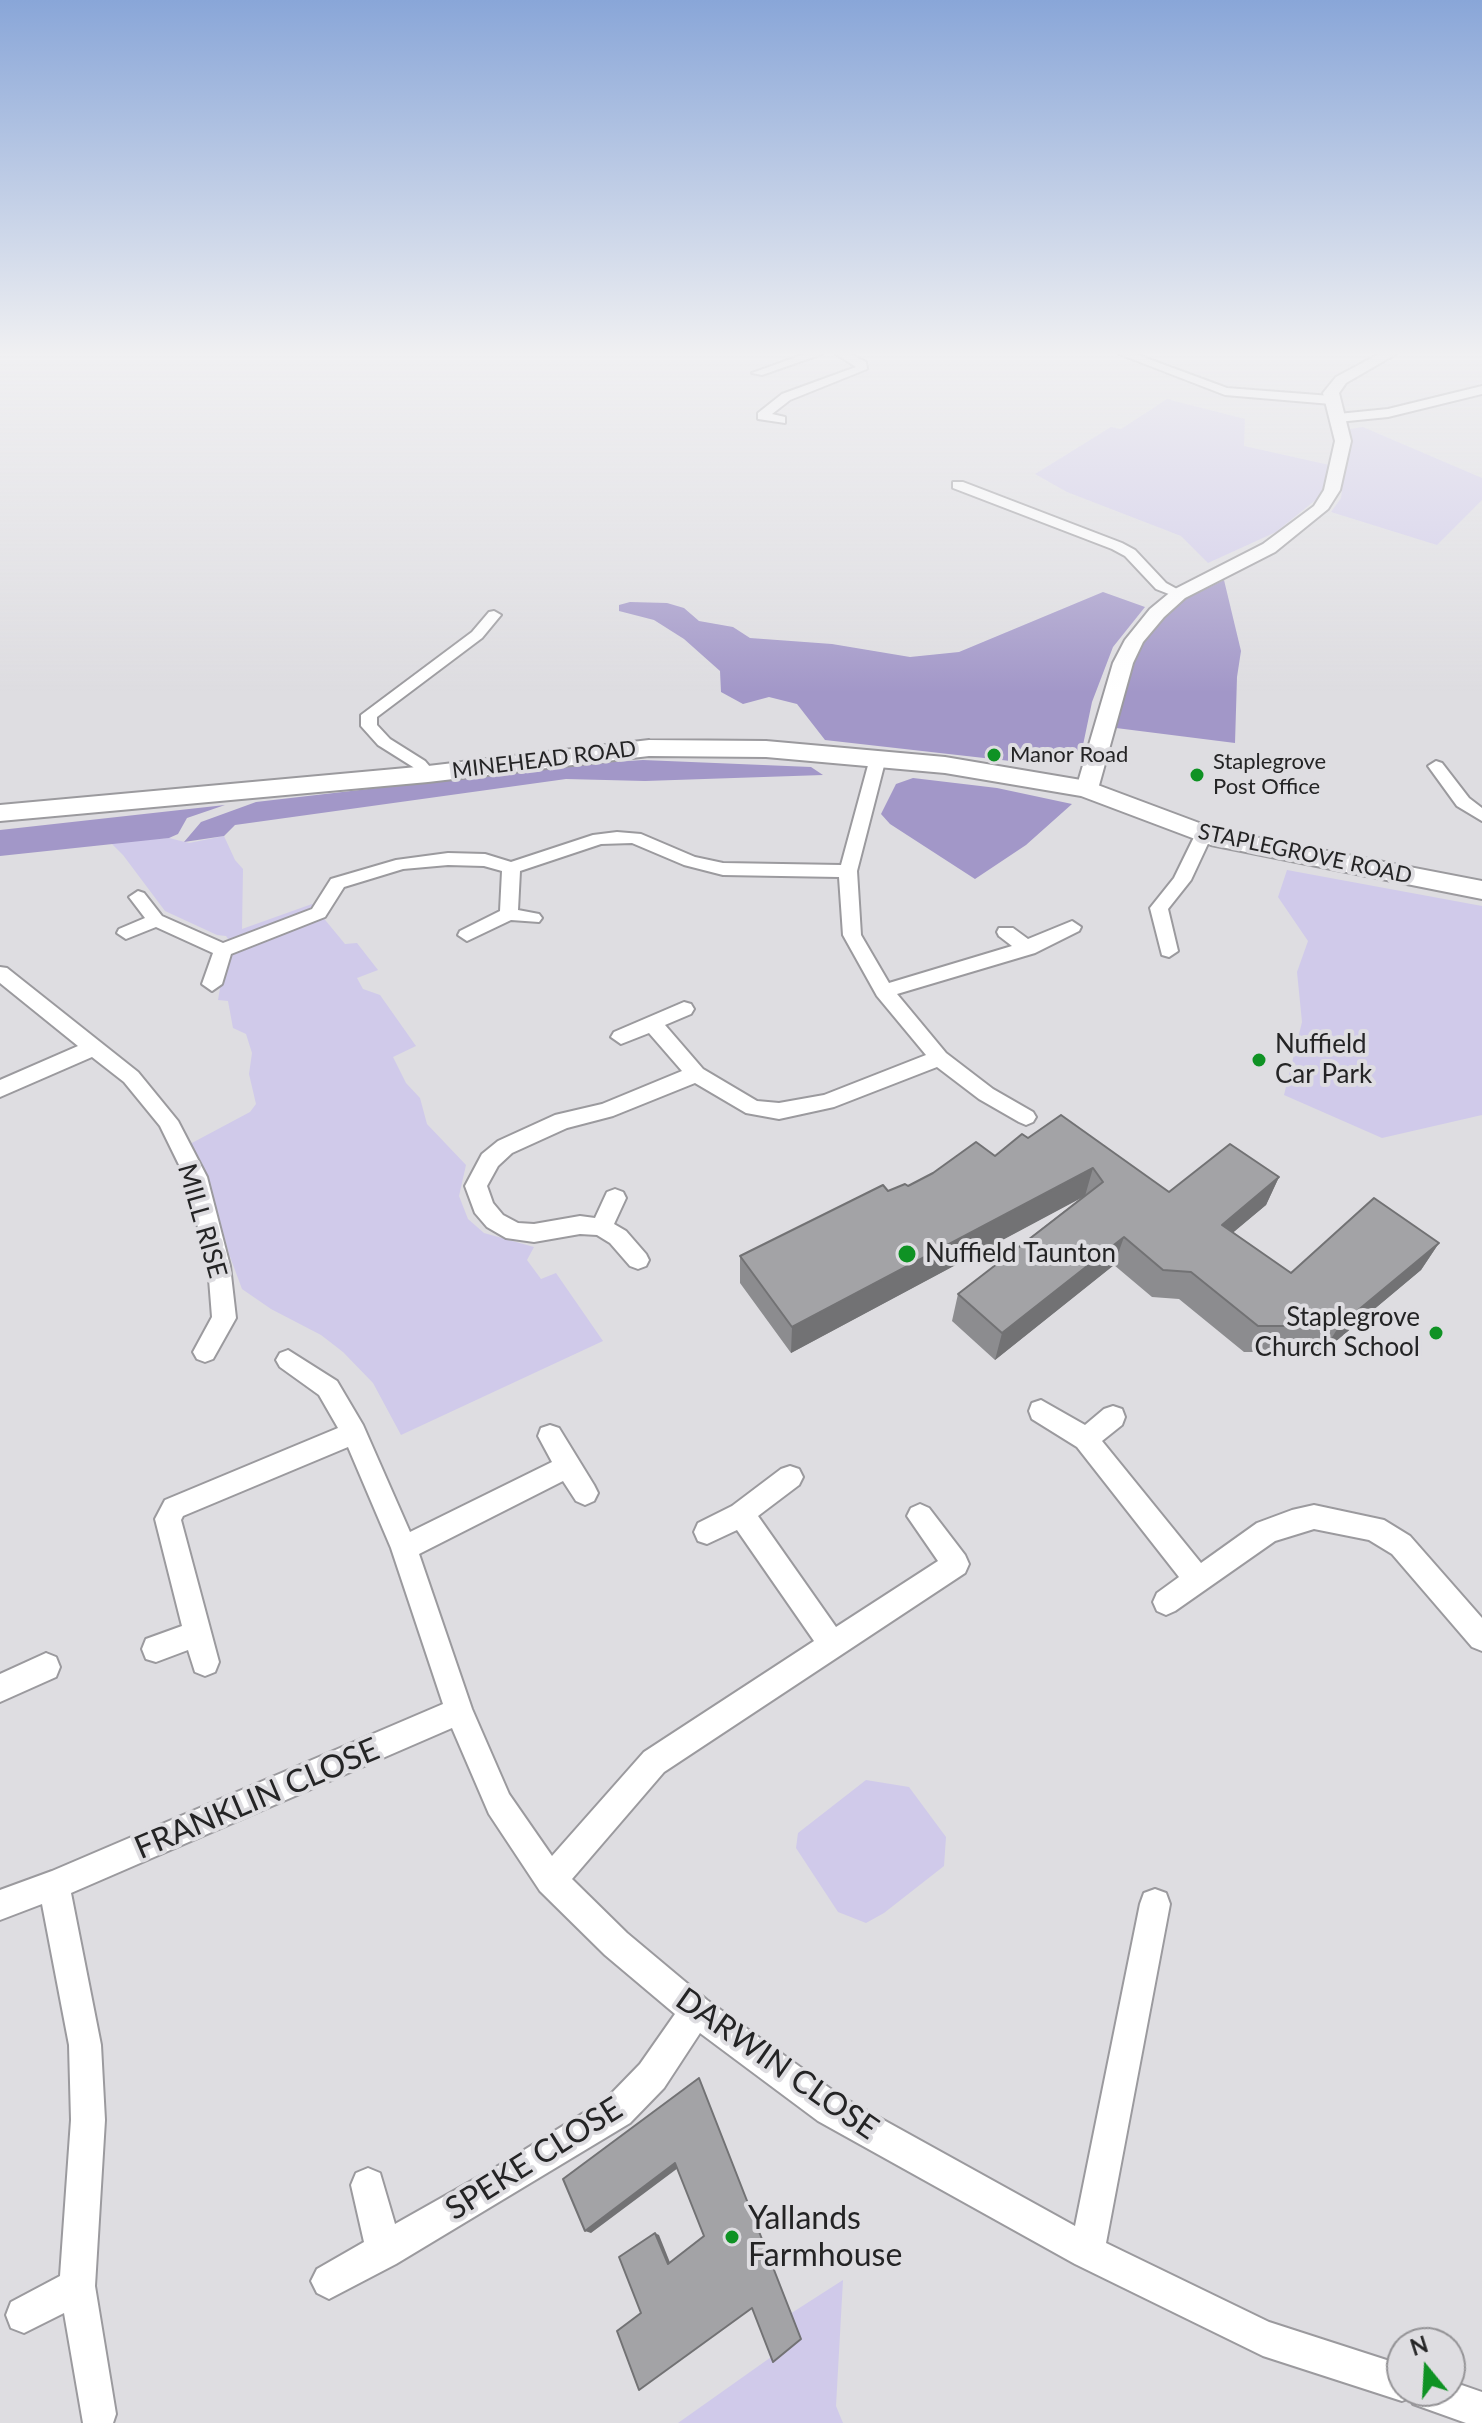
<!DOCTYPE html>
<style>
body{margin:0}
#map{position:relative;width:1482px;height:2423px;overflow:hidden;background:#dedde1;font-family:Lato,sans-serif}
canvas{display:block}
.north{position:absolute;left:1386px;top:2327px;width:80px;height:80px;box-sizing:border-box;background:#dedde1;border:2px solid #949396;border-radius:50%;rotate:342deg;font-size:22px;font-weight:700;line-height:32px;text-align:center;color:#242425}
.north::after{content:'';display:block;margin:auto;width:28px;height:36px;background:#0f9224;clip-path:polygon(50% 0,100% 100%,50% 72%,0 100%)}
</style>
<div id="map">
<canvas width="1482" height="2423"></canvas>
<div class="north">N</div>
</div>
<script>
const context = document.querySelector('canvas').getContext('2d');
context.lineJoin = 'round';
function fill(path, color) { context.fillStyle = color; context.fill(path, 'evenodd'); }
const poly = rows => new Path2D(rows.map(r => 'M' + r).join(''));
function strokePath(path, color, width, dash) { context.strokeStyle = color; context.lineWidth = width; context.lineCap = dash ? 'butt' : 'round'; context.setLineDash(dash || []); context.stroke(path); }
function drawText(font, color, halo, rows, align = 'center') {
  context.font = font + ' Lato,sans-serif'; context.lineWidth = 8; context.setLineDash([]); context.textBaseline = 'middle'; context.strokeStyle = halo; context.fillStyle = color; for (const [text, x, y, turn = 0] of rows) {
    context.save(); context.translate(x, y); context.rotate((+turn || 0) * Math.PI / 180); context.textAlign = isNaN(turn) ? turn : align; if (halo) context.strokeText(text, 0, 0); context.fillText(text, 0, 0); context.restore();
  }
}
const green = poly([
 [1167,399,1245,419,1244,446,1334,466,1328,483,1318,498,1276,532,1208,563,1181,536,1067,492,1035,474,1111,427,1121,429],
 [1363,427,1482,478,1482,500,1437,545,1331,512,1341,498,1350,429],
 [224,836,235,860,243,869,242,929,312,904,345,944,357,943,378,970,357,978,363,989,380,995,416,1046,393,1057,406,1083,420,1098,427,1124,466,1165,459,1196,468,1219,484,1233,534,1247,527,1260,541,1279,556,1273,603,1341,401,1435,373,1383,343,1352,321,1335,271,1309,242,1289,229,1254,211,1189,190,1144,250,1112,256,1104,249,1074,252,1053,246,1034,233,1028,228,1001,218,1000,223,971,236,950,226,936,217,935,165,911,123,855,110,842,169,838,189,843],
 [1287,870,1482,906,1482,1115,1382,1138,1284,1095,1302,1022,1297,972,1308,941,1278,897],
 [866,1780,909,1787,946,1837,944,1866,884,1913,866,1923,838,1912,796,1848,798,1833],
 [843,2280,836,2406,843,2423,678,2423,798,2338,790,2314]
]);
const forest = poly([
 [1224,580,1241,651,1237,677,1235,743,1116,728,1123,683,1139,645,1179,602],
 [1103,592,1145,607,1113,647,1092,702,1083,745,1066,762,1037,764,825,740,797,704,769,697,743,704,721,692,720,671,684,639,654,620,619,611,619,605,630,602,667,603,684,608,699,621,733,627,750,638,832,644,910,657,959,652],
 [643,760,811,767,823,775,645,781,566,779,235,825,224,836,184,842,201,822,256,802,584,764],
 [913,778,997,788,1072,804,1026,845,975,879,890,824,881,814,896,784],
 [225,805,187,818,178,834,169,838,0,856,0,830]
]);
const minor = poly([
 [805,354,822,354,762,375,752,373,805,354],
 [836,354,850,354,866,362,867,369,790,400,772,414,785,417,785,423,758,419,758,413,782,394,856,367,836,354],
 [1119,354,1135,354,1227,388,1331,396,1337,400,1331,404,1225,395,1119,354],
 [1482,386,1482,394,1388,417,1338,422,1332,418,1338,414,1388,409,1482,386],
 [953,482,963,482,1122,543,1135,550,1166,583,1186,594,1179,598,1156,589,1125,556,1112,549,953,488,953,482],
 [494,611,501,615,482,638,377,717,377,725,390,739,425,761,436,774,434,778,422,778,413,767,378,745,361,726,361,715,472,632,489,612,494,611],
 [878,753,886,758,857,871,861,935,889,983,1012,946,999,936,997,932,999,928,1013,928,1028,939,1072,921,1081,927,1079,931,1035,953,897,994,946,1053,993,1089,1033,1112,1036,1117,1033,1122,1026,1125,1019,1122,979,1099,937,1067,834,1107,779,1119,746,1113,695,1083,613,1116,567,1128,512,1153,498,1166,487,1186,493,1203,503,1215,518,1223,534,1224,580,1216,595,1218,607,1192,615,1189,623,1192,626,1198,614,1224,626,1231,646,1254,649,1260,646,1266,638,1269,630,1266,610,1243,597,1235,580,1234,534,1242,506,1238,487,1227,475,1213,465,1186,482,1154,498,1141,555,1115,602,1104,682,1071,649,1033,621,1044,611,1037,614,1032,684,1002,691,1004,694,1009,691,1014,665,1025,703,1069,757,1101,779,1103,824,1095,926,1055,877,996,843,935,839,877,723,875,684,865,632,843,601,844,520,871,518,910,539,914,542,918,539,922,511,920,467,941,458,935,460,931,500,911,502,871,484,866,448,865,403,869,344,887,325,917,231,954,222,984,212,991,202,984,213,953,156,927,126,939,117,933,119,929,145,918,129,897,138,891,144,893,162,916,223,943,312,909,331,879,396,860,448,853,485,854,511,862,593,835,617,832,641,834,695,857,723,863,841,865,870,758,878,753],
 [1436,761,1442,763,1469,798,1482,808,1482,821,1457,806,1428,766,1436,761],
 [1203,830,1212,835,1191,880,1168,909,1178,951,1169,957,1162,955,1150,908,1174,878,1197,831,1203,830],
 [0,967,7,968,138,1072,178,1121,207,1177,230,1266,236,1318,213,1359,205,1362,197,1359,193,1352,212,1317,208,1266,185,1177,160,1126,124,1082,92,1057,0,1097,0,1080,78,1046,0,983,0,967],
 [288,1350,337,1381,363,1425,410,1532,552,1462,538,1436,541,1428,550,1425,559,1428,594,1485,598,1493,594,1501,585,1505,576,1501,563,1481,419,1554,472,1709,509,1794,552,1856,644,1752,814,1641,737,1530,707,1544,698,1541,694,1532,698,1523,732,1506,781,1469,790,1466,799,1469,803,1477,799,1485,758,1516,836,1627,938,1561,907,1516,911,1508,920,1504,929,1508,965,1555,969,1564,965,1573,664,1772,572,1879,627,1933,707,2000,842,2097,1075,2226,1140,1904,1144,1893,1155,1889,1166,1893,1170,1904,1106,2243,1269,2322,1402,2365,1402,2391,1450,2391,1450,2381,1482,2392,1482,2423,1466,2423,1413,2404,1410,2398,1402,2401,1263,2356,1075,2264,818,2121,700,2033,664,2088,630,2123,396,2264,329,2299,317,2293,311,2281,317,2269,364,2242,351,2185,356,2173,368,2168,380,2173,395,2224,505,2162,606,2099,640,2064,675,2014,605,1955,540,1891,489,1814,452,1728,71,1893,101,2045,105,2120,95,2286,116,2414,113,2423,83,2423,64,2313,24,2333,11,2328,6,2315,11,2302,60,2276,71,2120,69,2045,42,1904,0,1920,0,1890,52,1871,443,1704,391,1548,348,1447,183,1516,181,1520,219,1662,215,1672,205,1676,195,1672,188,1650,156,1662,146,1659,142,1649,146,1639,182,1626,155,1519,165,1500,338,1428,319,1395,280,1367,276,1360,280,1353,288,1350],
 [1041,1400,1085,1425,1104,1409,1113,1406,1122,1409,1125,1417,1122,1425,1102,1441,1201,1563,1257,1523,1292,1510,1314,1505,1384,1520,1410,1536,1482,1618,1482,1651,1472,1647,1392,1554,1369,1540,1314,1529,1275,1541,1175,1611,1166,1615,1157,1611,1153,1602,1157,1593,1179,1577,1077,1447,1032,1419,1029,1411,1032,1403,1041,1400],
 [46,1653,56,1657,60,1667,56,1677,0,1702,0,1674,46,1653]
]);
const tertiary = poly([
 [1379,354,1396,354,1346,383,1339,393,1351,441,1340,490,1328,509,1275,552,1185,598,1164,617,1143,642,1133,663,1098,789,1087,795,1079,794,1076,789,1113,663,1125,640,1150,609,1173,590,1263,544,1314,506,1324,490,1335,441,1323,393,1336,377,1379,354]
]);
const primary = poly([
 [649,740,766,741,945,757,1087,781,1218,830,1482,881,1482,899,1211,845,1081,796,945,773,766,757,649,756,428,782,0,821,0,805,428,766,649,740]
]);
const wall = poly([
 [1028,1138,1169,1192,1279,1177,1266,1205,1233,1232,1291,1273,1439,1243,1421,1270,1323,1352,1244,1352,1179,1299,1152,1297,1114,1265,995,1360,952,1321,958,1294,1082,1197,791,1353,740,1283,740,1256,888,1191,908,1186,995,1156]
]);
const shadedWall = poly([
 [1093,1168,1085,1196,791,1353,792,1327],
 [1279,1177,1266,1205,1210,1252,1222,1225],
 [1124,1237,1114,1265,995,1360,1002,1333],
 [1439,1243,1421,1270,1323,1352,1339,1326],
 [675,2163,678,2168,591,2233,585,2231],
 [655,2233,659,2235,671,2265,668,2264]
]);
const building = poly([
 [1061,1115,1169,1192,1230,1144,1279,1177,1222,1225,1291,1273,1374,1198,1439,1243,1339,1326,1258,1326,1191,1272,1163,1270,1124,1237,1002,1333,958,1294,1103,1182,1093,1168,792,1327,740,1256,883,1185,888,1191,905,1184,908,1186,933,1173,976,1142,995,1156,1022,1134,1028,1138,1061,1115],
 [699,2078,801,2339,773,2362,752,2308,639,2390,617,2331,641,2313,619,2257,655,2233,668,2264,704,2236,675,2163,585,2231,563,2179,699,2078]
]);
const markers = [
 [994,755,8,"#0f9224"],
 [1197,775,8,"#0f9224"],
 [1259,1060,8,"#0f9224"],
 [907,1254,10,"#0f9224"],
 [1436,1333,8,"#0f9224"],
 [732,2237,8,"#0f9224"]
];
const farPoinames = [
 ["Manor Road",1010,755],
 ["Staplegrove",1213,762],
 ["Post Office",1213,787]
];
const farStreetnames = [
 ["MINEHEAD ROAD",544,760,-7],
 ["STAPLEGROVE ROAD",1305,854,12]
];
const poiNames = [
 ["Nuffield",1275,1045],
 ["Car Park",1275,1075],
 ["Nuffield Taunton",925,1254],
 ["Staplegrove",1420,1318,"right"],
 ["Church School",1420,1348,"right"]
];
const streetNames = [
 ["MILL RISE",202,1221,74]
];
const nearStreetnames = [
 ["FRANKLIN CLOSE",257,1799,-23],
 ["DARWIN CLOSE",777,2064,35],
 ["SPEKE CLOSE",534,2159,-32]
];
const nearPoinames = [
 ["Yallands",748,2219],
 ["Farmhouse",748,2256]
];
fill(green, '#d0caea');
fill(forest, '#a297c8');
strokePath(minor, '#9b9a9e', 4);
strokePath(tertiary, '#9b9a9e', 4);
strokePath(primary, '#9b9a9e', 4);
fill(minor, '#fff');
fill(tertiary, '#fff');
fill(primary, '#fff');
fill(wall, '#8c8c8f');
fill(shadedWall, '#727274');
fill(building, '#a3a3a6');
strokePath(building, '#727274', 2);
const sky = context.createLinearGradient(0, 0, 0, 693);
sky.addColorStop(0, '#89a6d8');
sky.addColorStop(0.51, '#f0f0f2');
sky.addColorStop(1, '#f0f0f200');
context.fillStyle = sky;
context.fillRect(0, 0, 1482, 693);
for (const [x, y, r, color] of markers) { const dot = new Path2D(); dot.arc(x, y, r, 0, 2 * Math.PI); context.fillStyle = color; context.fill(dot); strokePath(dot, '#dedde1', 3); }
drawText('22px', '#242425', '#dedde1', farPoinames, 'left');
drawText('22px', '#242425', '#dedde1', farStreetnames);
drawText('26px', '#242425', '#dedde1', poiNames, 'left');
drawText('26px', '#242425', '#dedde1', streetNames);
drawText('32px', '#242425', '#dedde1', nearStreetnames);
drawText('32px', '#242425', '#dedde1', nearPoinames, 'left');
</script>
